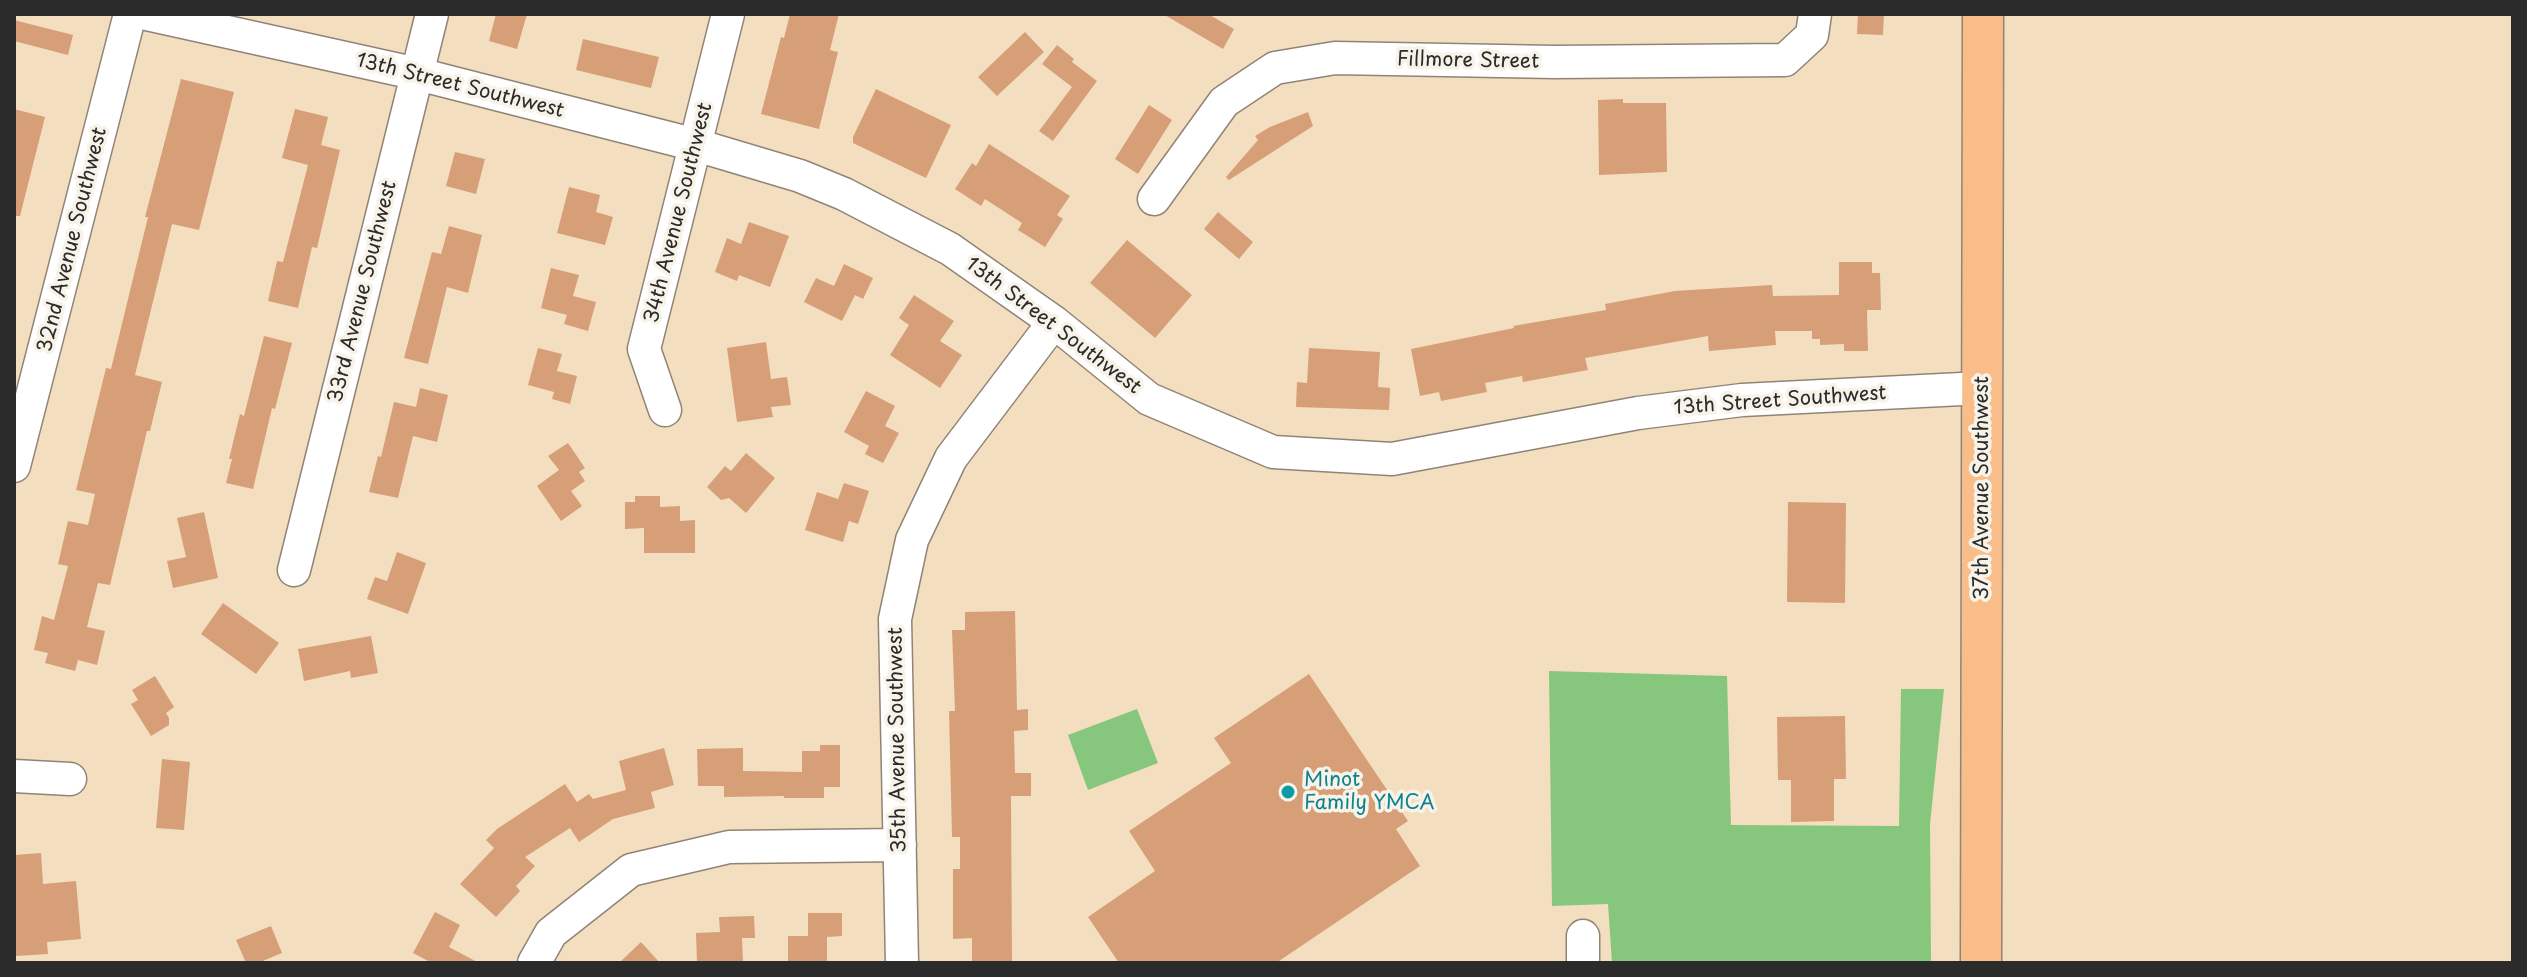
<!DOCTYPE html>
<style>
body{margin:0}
#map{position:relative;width:2527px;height:977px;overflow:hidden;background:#f4dec0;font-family:"Playpen Sans",sans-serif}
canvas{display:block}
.frame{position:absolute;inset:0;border:16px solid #2b2b2b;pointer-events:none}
</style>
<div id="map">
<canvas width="2527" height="977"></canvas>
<div class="frame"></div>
</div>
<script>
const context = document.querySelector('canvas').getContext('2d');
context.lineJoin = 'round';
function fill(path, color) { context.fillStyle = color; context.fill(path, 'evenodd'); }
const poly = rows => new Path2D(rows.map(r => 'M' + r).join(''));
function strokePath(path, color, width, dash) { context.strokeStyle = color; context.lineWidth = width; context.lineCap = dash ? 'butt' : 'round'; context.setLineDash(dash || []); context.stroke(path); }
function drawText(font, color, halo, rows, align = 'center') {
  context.font = font + ' "Playpen Sans",sans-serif'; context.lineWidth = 7; context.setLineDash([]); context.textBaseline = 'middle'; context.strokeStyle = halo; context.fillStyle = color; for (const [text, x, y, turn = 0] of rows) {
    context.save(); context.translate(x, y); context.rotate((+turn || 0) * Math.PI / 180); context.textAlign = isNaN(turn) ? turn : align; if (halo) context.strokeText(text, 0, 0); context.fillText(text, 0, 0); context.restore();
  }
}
const green = poly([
 [1549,671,1727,676,1731,825,1899,826,1901,689,1944,689,1930,824,1931,963,1612,963,1608,904,1552,906],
 [1137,709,1158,763,1088,790,1068,735]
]);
const building = poly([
 [496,14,527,14,517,49,489,41],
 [790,14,839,14,830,50,838,52,819,129,761,114,781,37,784,38],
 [1163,14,1208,14,1234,29,1223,49],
 [1858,14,1884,14,1883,35,1857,34],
 [14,20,73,35,68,55,14,41],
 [1025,32,1044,52,997,96,978,77],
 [583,39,659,57,651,88,576,70],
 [1057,45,1074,59,1072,62,1097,81,1053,141,1039,131,1072,87,1042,64],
 [181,79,234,92,199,230,172,224,135,375,162,382,150,431,147,431,110,585,98,583,87,627,105,631,97,665,78,660,75,671,45,663,48,653,34,650,42,616,54,620,68,566,58,564,68,521,88,525,95,494,76,490,106,368,111,369,148,217,145,217],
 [876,89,951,125,926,178,853,143,853,137],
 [1623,99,1623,103,1666,103,1667,172,1599,175,1598,100],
 [1149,105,1172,120,1138,174,1115,159],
 [14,109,45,117,20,216,14,216],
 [295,109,328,117,321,145,340,150,317,248,312,247,298,308,268,301,277,261,283,262,308,165,282,158],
 [1308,112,1313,126,1229,180,1226,177,1258,140,1255,136,1270,127],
 [989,144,1070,196,1057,215,1063,219,1045,247,1018,230,1022,223,985,199,981,206,955,189,972,163,976,166],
 [455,152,485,159,476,194,446,186],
 [569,187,600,195,596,212,613,217,605,245,557,233],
 [1218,212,1253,242,1239,259,1204,229],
 [749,222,789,236,770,287,739,275,737,281,715,272,727,238,741,244],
 [449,226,482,235,468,293,447,287,428,364,404,358,432,252,441,254],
 [1127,240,1192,295,1155,338,1090,283],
 [1839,262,1872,262,1872,273,1880,273,1881,310,1867,310,1868,351,1844,351,1844,344,1820,345,1820,339,1812,339,1812,331,1775,331,1776,345,1709,351,1708,336,1585,358,1588,370,1523,382,1522,376,1485,383,1487,392,1441,401,1439,392,1420,396,1411,349,1514,328,1513,326,1606,310,1605,304,1675,291,1772,285,1773,296,1839,295],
 [844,264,873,278,863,299,855,295,842,321,804,302,816,278,834,286],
 [551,268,579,275,573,296,596,302,588,331,564,324,567,315,541,308],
 [914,295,954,321,940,341,962,355,940,388,890,355,909,325,899,318],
 [264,336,292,343,275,409,272,408,253,489,226,483,232,459,229,459,240,414,244,416],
 [766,342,771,379,787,377,791,405,771,407,773,417,737,422,727,348],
 [538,348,562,354,557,371,577,376,570,404,552,399,554,392,528,385],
 [1309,348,1380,352,1378,387,1390,388,1389,410,1296,407,1297,382,1307,383],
 [420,388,448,395,437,442,413,436,398,498,369,492,378,456,381,457,394,402,416,407],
 [866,391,895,406,885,426,899,433,883,463,865,454,869,446,844,432],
 [568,443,585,468,579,472,585,481,571,491,582,506,561,521,537,486,559,470,548,456],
 [746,453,775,478,746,513,729,498,721,500,707,487,725,466,731,471],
 [844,483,869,491,858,524,849,521,843,542,805,530,817,492,838,499],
 [635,496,660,496,660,507,680,506,680,521,695,520,695,553,644,553,644,528,625,529,625,502,635,502],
 [1788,502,1846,503,1845,603,1787,602],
 [204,512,218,578,173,588,167,561,186,557,177,518],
 [397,552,426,563,408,614,367,599,375,577,387,581],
 [223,603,279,643,256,674,201,634],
 [1015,611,1017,710,1028,709,1028,730,1014,731,1015,773,1031,773,1031,796,1011,796,1012,963,972,963,972,938,953,939,953,869,960,869,960,837,952,837,949,711,955,711,952,630,965,630,965,612],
 [371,636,378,673,351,678,350,671,304,681,298,649],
 [1309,674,1408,821,1396,829,1420,866,1276,963,1119,963,1088,917,1155,871,1129,831,1231,763,1214,738],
 [155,676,174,707,166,713,169,718,169,725,151,736,131,704,138,700,132,690],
 [1845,716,1846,779,1834,779,1834,821,1791,822,1791,780,1778,780,1777,717],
 [820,745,840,745,840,787,824,787,824,798,784,798,784,796,724,797,724,786,698,786,697,749,743,748,743,771,802,772,802,751,820,751],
 [664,748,674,785,651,792,655,808,613,819,579,842,570,828,525,857,535,866,516,886,520,891,496,917,460,884,494,848,486,840,497,829,565,784,577,802,589,794,593,799,626,790,619,761],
 [162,759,190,762,184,830,156,828],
 [41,853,43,884,76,881,81,939,47,942,48,954,16,956,14,855],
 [435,912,460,925,449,947,479,963,432,963,413,953],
 [808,913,842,913,842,936,827,937,827,963,788,963,788,936,808,936],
 [754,916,755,938,742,938,743,963,697,963,696,933,720,932,719,917],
 [271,926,282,953,258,963,246,963,236,940],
 [641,942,660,963,619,963]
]);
const minor = poly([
 [146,14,418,74,696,145,800,176,844,194,950,249,1054,322,1149,399,1273,452,1392,459,1638,413,1742,400,1982,388],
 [1154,199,1224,102,1275,68,1335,58,1555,62,1785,60,1812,35,1815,14],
 [665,410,644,349,728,14],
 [14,466,130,14],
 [294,570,432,14],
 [14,776,70,779],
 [534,963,551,933,631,870,729,847,900,845],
 [902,963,895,619,912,540,951,458,1054,322],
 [1583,963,1583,936]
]);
const major = poly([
 [1981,963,1983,14]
]);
const markers = [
 [1288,792,8,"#0f9aa8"]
];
const streetNames = [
 ["Fillmore Street",1468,61,1],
 ["13th Street Southwest",460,86,14],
 ["34th Avenue Southwest",679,213,-76],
 ["32nd Avenue Southwest",73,240,-76],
 ["33rd Avenue Southwest",363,292,-76],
 ["13th Street Southwest",1053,326,37],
 ["13th Street Southwest",1780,401,-4],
 ["37th Avenue Southwest",1982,488,-90],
 ["35th Avenue Southwest",898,740,-91]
];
const cultureNames = [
 ["Minot",1304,780],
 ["Family YMCA",1304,803]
];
fill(green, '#87c67d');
fill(building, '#d69f78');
strokePath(minor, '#908476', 35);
strokePath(major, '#908476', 43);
strokePath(minor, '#fff', 32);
strokePath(major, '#f8bd89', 40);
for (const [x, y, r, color] of markers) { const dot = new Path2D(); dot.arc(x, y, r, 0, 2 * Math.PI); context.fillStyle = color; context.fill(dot); strokePath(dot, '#f7f3e8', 3); }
drawText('20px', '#2b2b2b', '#f7f3e8', streetNames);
drawText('20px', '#0d838f', '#f7f3e8', cultureNames, 'left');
</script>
